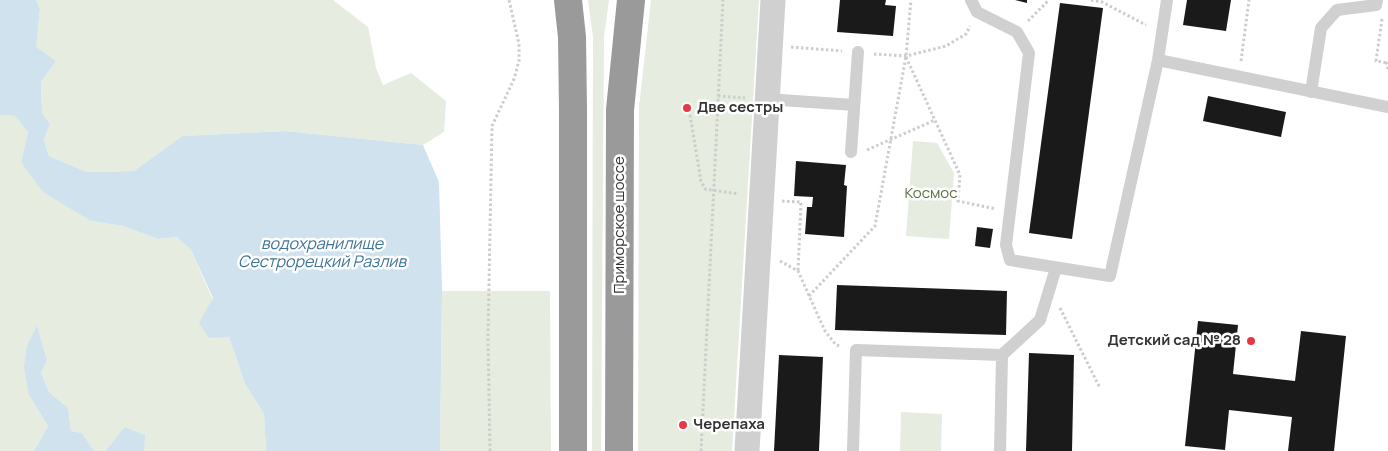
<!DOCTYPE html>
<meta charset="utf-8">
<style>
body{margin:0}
canvas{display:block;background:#fff}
</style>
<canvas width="1388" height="451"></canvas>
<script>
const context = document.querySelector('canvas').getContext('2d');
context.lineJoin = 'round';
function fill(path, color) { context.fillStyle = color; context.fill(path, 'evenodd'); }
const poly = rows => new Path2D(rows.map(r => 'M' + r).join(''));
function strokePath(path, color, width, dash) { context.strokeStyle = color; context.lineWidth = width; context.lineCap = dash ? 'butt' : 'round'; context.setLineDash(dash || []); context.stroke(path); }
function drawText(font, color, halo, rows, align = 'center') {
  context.font = font + ' Manrope,sans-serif'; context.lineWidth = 5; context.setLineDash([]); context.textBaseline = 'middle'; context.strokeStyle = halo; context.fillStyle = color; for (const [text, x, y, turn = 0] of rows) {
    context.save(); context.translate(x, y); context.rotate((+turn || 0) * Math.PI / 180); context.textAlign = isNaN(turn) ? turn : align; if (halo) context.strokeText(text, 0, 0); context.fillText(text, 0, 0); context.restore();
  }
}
const green = poly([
 [36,0,333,0,368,27,376,68,383,85,411,73,446,101,444,132,423,145,285,131,182,136,134,171,87,172,49,156,44,140,50,124,42,113,41,82,56,61,35,47,40,9],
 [588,0,609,0,604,37,601,451,592,451,593,37],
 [651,0,759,0,732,451,638,451,639,107],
 [0,115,15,116,28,132,21,162,91,221,123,226,158,239,177,237,191,250,229,337,245,384,264,414,266,451,144,451,144,435,125,427,105,451,94,451,82,433,71,431,68,408,49,392,41,373,47,360,37,325,29,395,48,426,34,451,0,451],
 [913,141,937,143,954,173,949,239,906,236],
 [442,291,550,291,551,451,440,451],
 [901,412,942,414,941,451,900,451]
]);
const water = poly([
 [0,0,36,0,40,9,36,47,56,61,41,82,42,113,50,124,44,140,49,156,87,172,134,171,182,136,285,131,423,145,439,182,442,291,440,451,266,451,264,414,245,384,229,337,209,338,199,323,213,298,191,250,177,237,158,239,123,226,91,221,43,192,21,162,28,132,15,116,0,115],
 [37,325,47,360,41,373,49,392,68,408,71,431,82,433,94,451,34,451,48,426,29,395,24,367,27,346],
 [125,427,145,435,144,451,105,451]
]);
const building = poly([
 [840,0,886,0,885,5,896,6,893,36,837,32],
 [1015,0,1027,0,1027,3],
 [1187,0,1231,0,1226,31,1183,25],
 [1060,3,1103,8,1072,239,1029,233],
 [1208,96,1286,112,1281,137,1203,121],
 [796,161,846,165,844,185,847,186,844,237,805,234,807,207,812,207,813,197,794,196],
 [977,227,993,229,990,248,975,246],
 [837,285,1007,291,1006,335,835,330],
 [1198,321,1238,325,1233,374,1295,381,1301,331,1346,336,1334,451,1288,451,1292,417,1229,410,1225,450,1185,446],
 [1029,353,1074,355,1072,451,1026,451],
 [779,355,823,357,819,451,774,451]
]);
const path = poly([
 [1091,0,1102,2,1146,25],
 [1382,19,1376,61,1388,63],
 [1028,21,1049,0],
 [791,47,842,51],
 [874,54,906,56,946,46,966,34,970,26],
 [906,57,960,175,958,201,996,209],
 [1241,61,1249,0],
 [1386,62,1388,69],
 [718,96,745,98],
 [690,115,701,181,705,189,739,194],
 [867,150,935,120],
 [782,201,801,202,798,271],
 [780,261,798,271,825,331,836,345,841,346],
 [809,296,875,226,906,56,911,0],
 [1060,308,1100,388],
 [490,451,488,337,492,126,514,79,519,61,519,44,509,0],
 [701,451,723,0]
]);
const lane = poly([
 [971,0,977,12,1017,32,1029,53,1006,245,1010,260,1110,276,1158,60,1167,0],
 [1158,60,1388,107],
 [1311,92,1321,28,1337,10,1376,5,1377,0],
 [766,99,854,105],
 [851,152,858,52],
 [1002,355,1040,320,1056,268],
 [853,451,856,350,1002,355,1000,451]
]);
const street = poly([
 [747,451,773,0]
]);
const highway = poly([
 [568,0,572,37,573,110,573,451],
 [619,451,620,110,631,0]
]);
const markers = [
 [687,108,5,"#e63946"],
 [1251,341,5,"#e63946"],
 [683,425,5,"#e63946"]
];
const poiNames = [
 ["Две сестры",697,108],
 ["Детский сад № 28",1241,341,"right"],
 ["Черепаха",693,425]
];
const parkNames = [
 ["Космос",931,194]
];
const streetNames = [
 ["Приморское шоссе",620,225,-90]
];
const waterNames = [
 ["водохранилище",322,245],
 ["Сестрорецкий Разлив",322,263]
];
fill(green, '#e6ecdf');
fill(water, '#cfe2ee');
fill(building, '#1a1a1a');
strokePath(path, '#cdcdcd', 3, [2.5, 2.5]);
strokePath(lane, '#d0d0d0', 12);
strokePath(street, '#d0d0d0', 25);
strokePath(highway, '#9a9a9a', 28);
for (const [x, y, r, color] of markers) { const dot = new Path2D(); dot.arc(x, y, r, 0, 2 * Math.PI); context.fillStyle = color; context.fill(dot); strokePath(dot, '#fff', 2); }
drawText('bold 15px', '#333', '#fff', poiNames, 'left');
drawText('15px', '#56703f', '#fff', parkNames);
drawText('15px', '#333', '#fff', streetNames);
drawText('italic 16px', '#3f7597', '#fff', waterNames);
</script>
